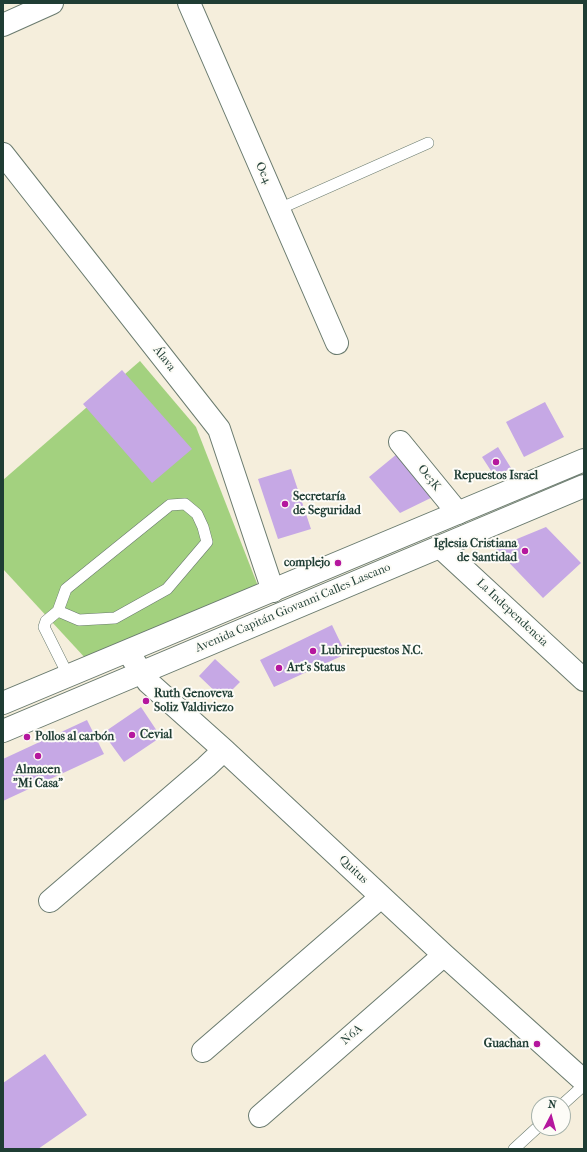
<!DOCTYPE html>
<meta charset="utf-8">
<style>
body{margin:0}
#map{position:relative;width:587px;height:1152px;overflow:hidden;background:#f5eedc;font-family:"IM FELL French Canon",serif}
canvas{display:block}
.frame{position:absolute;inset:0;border:4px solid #1f3d34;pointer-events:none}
.north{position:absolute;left:531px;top:1096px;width:40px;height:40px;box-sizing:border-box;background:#fdfcf7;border:1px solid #a4b0a9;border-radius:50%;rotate:6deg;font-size:11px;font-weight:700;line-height:16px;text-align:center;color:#1f3d34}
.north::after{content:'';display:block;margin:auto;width:14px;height:18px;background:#b5179e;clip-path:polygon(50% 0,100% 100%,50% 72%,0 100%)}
</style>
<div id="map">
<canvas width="587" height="1152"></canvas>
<div class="frame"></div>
<div class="north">N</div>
</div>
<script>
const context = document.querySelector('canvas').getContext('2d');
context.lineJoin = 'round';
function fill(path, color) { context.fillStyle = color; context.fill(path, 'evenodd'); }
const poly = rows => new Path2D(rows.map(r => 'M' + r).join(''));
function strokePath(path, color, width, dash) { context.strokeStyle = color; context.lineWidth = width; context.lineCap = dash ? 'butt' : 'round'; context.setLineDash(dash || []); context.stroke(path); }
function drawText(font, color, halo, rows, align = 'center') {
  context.font = font + ' "IM FELL French Canon",serif'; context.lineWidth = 4; context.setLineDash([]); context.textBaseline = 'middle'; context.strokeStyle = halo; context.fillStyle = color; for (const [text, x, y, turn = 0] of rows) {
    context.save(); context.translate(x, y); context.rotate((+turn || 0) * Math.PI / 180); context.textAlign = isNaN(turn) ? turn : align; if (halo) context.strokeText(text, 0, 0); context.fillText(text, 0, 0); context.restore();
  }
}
const green = poly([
 [140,361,196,427,258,586,87,660,3,569,3,480]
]);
const building = poly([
 [122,370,192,449,152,483,83,404],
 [545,402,564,437,524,457,506,422],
 [498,447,511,468,495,477,482,457],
 [403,449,441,493,400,513,369,477],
 [291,469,311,529,278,539,258,479],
 [546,527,581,563,543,598,495,548],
 [332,625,346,654,274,687,260,660],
 [215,659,240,682,223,699,199,676],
 [141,707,161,737,124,762,103,733],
 [87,720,104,754,3,801,3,759],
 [45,1054,87,1115,38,1149,3,1149,3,1083]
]);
const service = poly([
 [279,209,428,143],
 [58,611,79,620,115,618,167,589,207,542,203,527,197,514,185,504,170,505,66,589,58,611,46,621,44,627,68,675],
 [563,1104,584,1085],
 [514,1149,539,1126]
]);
const minor = poly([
 [189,3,337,343],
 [3,25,52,3],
 [3,154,219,429,273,591],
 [400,442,458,513],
 [440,547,584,680],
 [128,652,148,682,224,750,444,955,584,1081],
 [50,901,206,767,224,750],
 [203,1051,381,897],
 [260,1116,444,955]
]);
const secondary = poly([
 [3,703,584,460],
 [3,731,584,486]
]);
const markers = [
 [496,462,4,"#b5179e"],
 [285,504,4,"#b5179e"],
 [525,551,4,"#b5179e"],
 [338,563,4,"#b5179e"],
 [313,651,4,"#b5179e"],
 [279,668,4,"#b5179e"],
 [146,701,4,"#b5179e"],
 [132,735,4,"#b5179e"],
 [27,737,4,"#b5179e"],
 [38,756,4,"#b5179e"],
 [537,1044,4,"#b5179e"]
];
const streetNames = [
 ["Oe4",263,173,66],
 ["Álava",164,359,52],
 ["Oe3K",429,478,51],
 ["Avenida Capitán Giovanni Calles Lascano",293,608,-23],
 ["La Independencia",512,613,43],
 ["Quitus",353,870,43],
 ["N6A",352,1035,-41]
];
const poiNames = [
 ["Repuestos Israel",496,476,"center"],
 ["Secretaría",293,497],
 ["de Seguridad",293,511],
 ["Iglesia Cristiana",517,544,"right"],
 ["de Santidad",517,558,"right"],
 ["complejo",330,563,"right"],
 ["Lubrirepuestos N.C.",321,651],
 ["Art's Status",287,668],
 ["Ruth Genoveva",154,694],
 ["Soliz Valdiviezo",154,708],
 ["Cevial",140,735],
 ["Pollos al carbón",35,737],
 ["Almacen",38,770,"center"],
 ["\"Mi Casa\"",38,784,"center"],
 ["Guachan",529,1044,"right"]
];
fill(green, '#a3d17f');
fill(building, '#c6a8e5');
strokePath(service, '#6a7b6f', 12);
strokePath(minor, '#6a7b6f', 24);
strokePath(secondary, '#6a7b6f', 24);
strokePath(service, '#fff', 11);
strokePath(minor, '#fff', 22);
strokePath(secondary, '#fff', 22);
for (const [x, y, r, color] of markers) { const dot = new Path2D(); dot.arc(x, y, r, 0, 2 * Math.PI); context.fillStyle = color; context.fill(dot); strokePath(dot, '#fdfcf7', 1.5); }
drawText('12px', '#1f3d34', '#fdfcf7', streetNames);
drawText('bold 12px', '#1f3d34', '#fdfcf7', poiNames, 'left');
</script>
